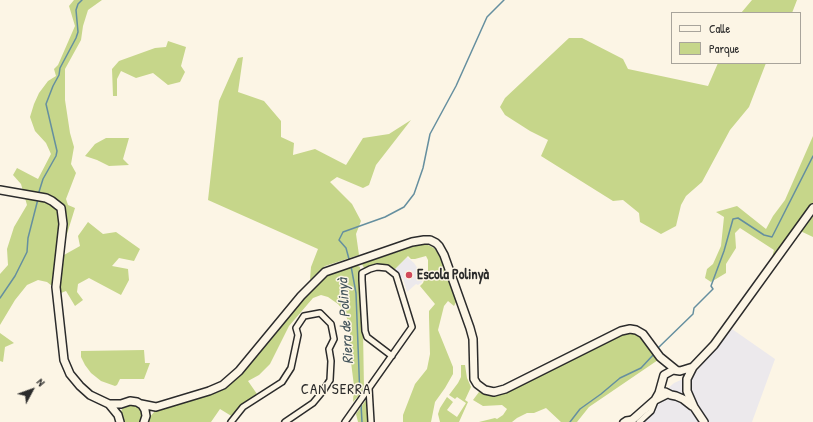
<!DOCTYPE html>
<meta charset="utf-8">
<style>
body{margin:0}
#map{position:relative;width:813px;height:422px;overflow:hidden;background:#fcf5e5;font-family:"Patrick Hand",sans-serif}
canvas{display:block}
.legend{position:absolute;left:671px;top:12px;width:130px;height:52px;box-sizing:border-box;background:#fcf5e5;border:1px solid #a8a49b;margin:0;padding:5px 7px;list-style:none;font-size:12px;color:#2b2b2b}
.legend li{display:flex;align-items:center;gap:8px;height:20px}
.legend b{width:20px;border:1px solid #a8a49b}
.north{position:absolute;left:12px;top:370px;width:40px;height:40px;-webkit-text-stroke:3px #fcf5e5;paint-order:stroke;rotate:49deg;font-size:11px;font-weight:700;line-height:16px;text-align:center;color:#2b2b2b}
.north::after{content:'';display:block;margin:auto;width:14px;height:18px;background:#2b2b2b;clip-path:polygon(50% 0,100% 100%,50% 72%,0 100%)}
</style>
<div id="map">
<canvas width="813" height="422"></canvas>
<ul class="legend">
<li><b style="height:5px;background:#fcf5e5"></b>Calle</li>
<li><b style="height:11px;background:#c6d68a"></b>Parque</li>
</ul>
<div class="north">N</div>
</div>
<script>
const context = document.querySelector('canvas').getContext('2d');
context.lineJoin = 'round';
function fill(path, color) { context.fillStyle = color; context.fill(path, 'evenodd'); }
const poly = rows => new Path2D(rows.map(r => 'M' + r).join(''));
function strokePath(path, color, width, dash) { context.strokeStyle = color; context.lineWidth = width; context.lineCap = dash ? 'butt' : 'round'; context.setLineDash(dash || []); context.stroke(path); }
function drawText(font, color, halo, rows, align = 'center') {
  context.font = font + ' "Patrick Hand",sans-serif'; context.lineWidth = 3; context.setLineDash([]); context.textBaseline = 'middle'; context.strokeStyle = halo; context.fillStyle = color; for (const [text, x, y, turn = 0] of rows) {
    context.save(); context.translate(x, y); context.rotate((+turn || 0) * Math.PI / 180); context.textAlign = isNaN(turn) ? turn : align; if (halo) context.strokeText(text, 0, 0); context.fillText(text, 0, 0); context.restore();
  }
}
const built = poly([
 [407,257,414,263,420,272,422,282,418,285,416,284,407,292,403,278,400,278,394,270],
 [732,329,775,359,752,422,631,422,674,383,694,374]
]);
const green = poly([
 [74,0,102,0,88,10,83,26,81,40,65,69,65,100,70,133,74,147,71,164,76,173,66,199,68,205,75,208,67,234,63,250,64,255,80,246,78,236,88,222,103,234,116,232,140,249,134,261,119,258,112,266,128,269,129,280,121,295,89,278,78,284,77,292,83,300,75,306,66,291,61,293,47,282,38,280,27,285,15,300,0,325,0,274,8,265,7,249,14,227,27,205,21,184,13,175,17,168,38,179,51,154,46,143,35,131,30,117,34,104,39,93,48,81,56,76,54,69,58,65,75,26,69,6],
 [752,0,797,0,792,13,741,13],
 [569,38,582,38,623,59,628,69,708,86,718,63,766,63,749,107,730,130,702,182,686,196,681,205,676,226,661,234,640,222,639,213,623,200,613,201,541,156,548,140,530,131,505,115,500,107,505,98],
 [168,41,186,47,181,66,185,72,180,82,168,85,153,73,136,78,121,71,117,79,117,96,113,96,112,69,119,61,155,48,166,47],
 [243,57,238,92,264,101,281,121,281,137,294,143,293,155,315,149,346,165,363,138,389,134,411,120,376,165,369,185,363,188,337,177,330,182,352,204,361,221,356,234,359,255,325,266,310,280,311,267,318,249,208,200,219,101,238,58],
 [813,136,813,237,794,228,771,261,774,250,740,228,735,233,736,248,726,264,726,273,711,282,705,278,707,269,713,264,721,246,724,217,716,212,737,206,766,229,773,216,785,200],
 [106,138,129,138,123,159,129,165,109,166,97,160,85,156,95,144],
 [421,244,428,245,434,248,441,257,457,300,454,306,448,301,444,306,438,330,453,367,453,374,445,388,435,402,431,422,403,422,403,415,415,384,427,369,430,354,429,317,429,311,435,304,420,286,423,283,428,270,428,260,426,256,415,259,411,259,408,256,394,270,384,265,375,265,364,268,362,264],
 [356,265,360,267,363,330,364,389,353,402,354,386,349,346,351,323,348,321,344,311,338,304,328,297,321,295,313,298,289,326,270,364,259,375,248,381,257,394,242,405,233,417,220,409,211,422,149,422,149,418,155,411,204,397,220,391,231,382,310,290,321,278,333,272],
 [0,333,14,343,5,347,3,362,0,361],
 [632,333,639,336,650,348,658,360,589,407,577,422,561,422,546,408,534,413,527,413,517,418,512,422,479,422,495,418,497,419,503,415,507,409,502,405,483,406,473,400,479,392,496,396,505,393,596,346,623,334],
 [144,350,145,363,150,363,144,379,120,379,117,385,115,386,101,381,91,373,85,365,81,357,81,351],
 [461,365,465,365,467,378,471,387,465,400,468,402,459,422,440,422,438,414,440,408,447,397,453,402,447,410,457,417,466,403,457,397,455,399,449,395,458,383,461,377],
 [366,400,368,422,358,422,356,414],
 [131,403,140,406,143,414,141,422,123,422,120,415,122,409,126,405]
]);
const stream = poly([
 [38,195,43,179,56,156,57,151,46,104,53,86,59,75,60,68,76,38,78,32,76,10,78,4,82,0],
 [349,259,346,248,339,240,343,232,385,217,404,207,414,194,423,168,430,134,456,86,487,17,504,0],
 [351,266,356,293,360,398],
 [0,298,15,276,27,252,28,238,38,199],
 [658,348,693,314,694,308,713,289,711,286,724,251,733,219,738,218,764,235,772,237,813,156],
 [361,404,362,422],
 [570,422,580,409,601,394,620,378,641,368,654,354]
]);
const street = poly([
 [369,388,371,422],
 [231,422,243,407,282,382,291,368,298,335,296,328,304,316,320,313,331,324,334,339,329,349,331,361,330,380,323,391,313,403,285,422],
 [345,422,412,327,396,275,387,268,377,267,370,269,362,273,362,280,365,331,367,337,392,356],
 [623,422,626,420,633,419],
 [639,422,651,411,655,401]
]);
const secondary = poly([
 [0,190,46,198,52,201,61,208,63,224,56,287,64,360,70,374,80,386,90,395,109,404,118,415,120,422],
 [665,392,671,395,676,396,683,399,692,406],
 [655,400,659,393,664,375,673,370,680,371,693,367],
 [109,404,121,404,130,401,137,402,142,405,145,410,146,416,144,422],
 [141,404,156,407,209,391,223,385,239,371,301,296,325,272,412,242,424,240,430,240,436,243,439,246,444,255,470,328,473,339,474,379,477,384,485,390,494,392,505,389,621,331,630,329,636,330,643,334,660,357,676,370],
 [630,422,655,400,667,394],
 [704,422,694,407,687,391,687,379,693,367,714,345,813,208]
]);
const markers = [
 [409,275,4,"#d1495b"]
];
const poiNames = [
 ["Escola Polinyà",417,275]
];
const waterNames = [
 ["Riera de Polinyà",346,321,-94]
];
const neighbourhoodNames = [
 ["CAN SERRA",336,390]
];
fill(built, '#ece9ec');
fill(green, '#c6d68a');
strokePath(stream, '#658f9f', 1.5);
strokePath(street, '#2b2b2b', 8);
strokePath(secondary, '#2b2b2b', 10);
strokePath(street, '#fcf5e5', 5);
strokePath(secondary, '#fcf5e5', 7);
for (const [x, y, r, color] of markers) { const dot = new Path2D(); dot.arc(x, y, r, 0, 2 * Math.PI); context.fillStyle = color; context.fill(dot); strokePath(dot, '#fcf5e5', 1.5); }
drawText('bold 14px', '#2b2b2b', '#fcf5e5', poiNames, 'left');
drawText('italic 15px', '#43545b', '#fcf5e5', waterNames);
context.letterSpacing = '1px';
drawText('15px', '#2b2b2b', '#fcf5e5', neighbourhoodNames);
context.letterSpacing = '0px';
</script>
